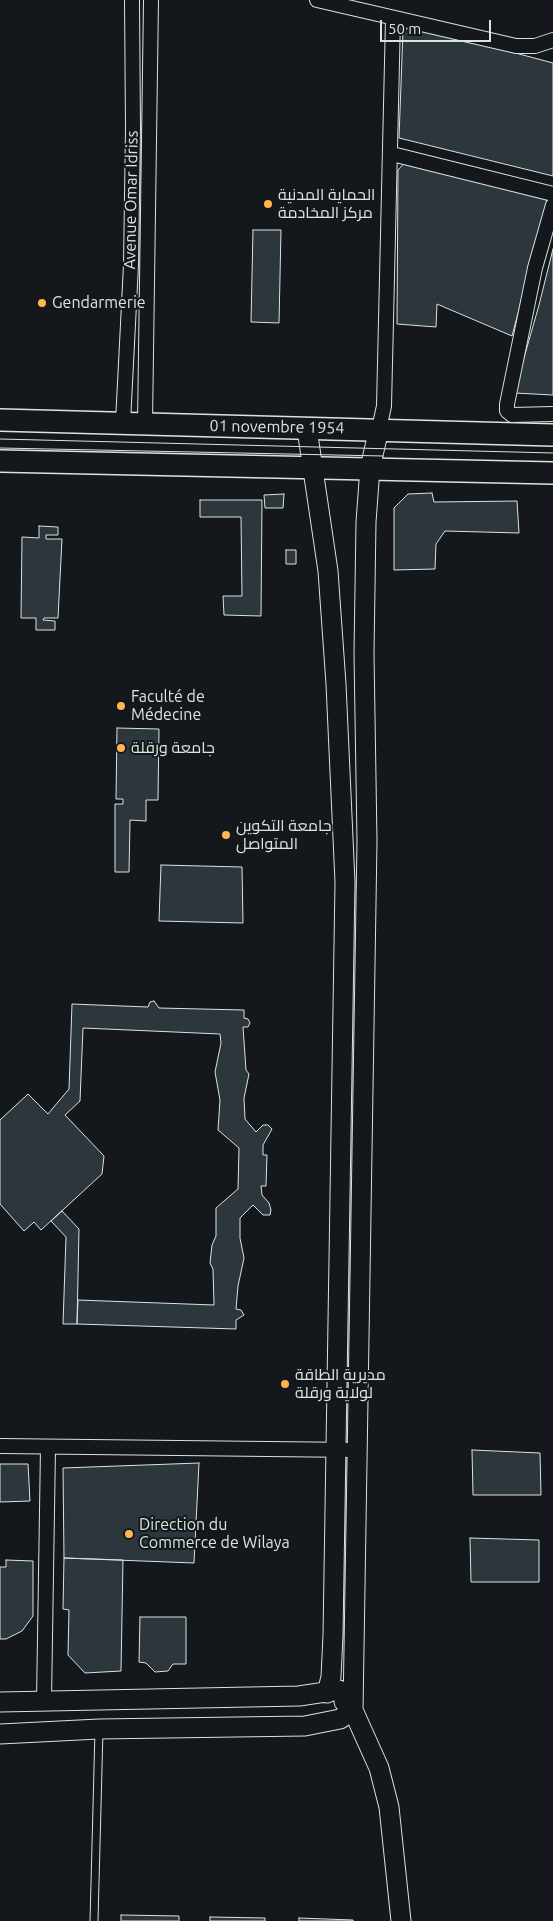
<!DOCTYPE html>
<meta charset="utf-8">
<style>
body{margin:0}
#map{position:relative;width:553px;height:1921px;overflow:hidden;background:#14181c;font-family:Ubuntu,sans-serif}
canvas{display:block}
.scale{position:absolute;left:380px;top:20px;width:111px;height:22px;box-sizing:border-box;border:2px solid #d8e6dc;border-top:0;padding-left:6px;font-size:15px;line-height:18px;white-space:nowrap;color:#d8e6dc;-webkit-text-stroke:4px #14181c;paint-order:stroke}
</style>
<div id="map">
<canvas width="553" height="1921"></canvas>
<div class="scale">50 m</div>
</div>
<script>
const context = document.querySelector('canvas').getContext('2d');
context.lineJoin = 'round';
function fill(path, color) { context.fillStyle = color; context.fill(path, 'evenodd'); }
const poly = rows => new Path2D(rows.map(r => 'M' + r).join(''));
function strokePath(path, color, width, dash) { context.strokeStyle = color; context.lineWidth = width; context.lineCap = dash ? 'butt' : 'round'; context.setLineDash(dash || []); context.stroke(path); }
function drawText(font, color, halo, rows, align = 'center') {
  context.font = font + ' Ubuntu,Cairo,sans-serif'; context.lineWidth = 4; context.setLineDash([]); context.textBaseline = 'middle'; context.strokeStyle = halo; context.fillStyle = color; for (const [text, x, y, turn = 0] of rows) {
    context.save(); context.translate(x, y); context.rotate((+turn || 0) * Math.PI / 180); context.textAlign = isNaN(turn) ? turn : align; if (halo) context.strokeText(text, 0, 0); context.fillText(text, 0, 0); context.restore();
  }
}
const building = poly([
 [414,26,553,63,553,176,399,138,403,30,414,26],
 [407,160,543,196,547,202,512,336,437,304,436,327,397,324,398,170,407,160],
 [253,230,281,230,279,323,251,322,253,230],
 [553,249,553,395,514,393,539,305,553,249],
 [432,493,434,502,517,501,519,533,445,531,436,544,435,569,394,570,394,508,408,494,432,493],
 [284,494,283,508,265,508,264,495,284,494],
 [200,500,262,500,261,616,224,615,223,596,242,596,241,517,200,517,200,500],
 [39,526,58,527,58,535,46,535,46,539,62,539,58,618,44,618,43,620,55,621,55,630,36,630,36,618,21,618,22,537,39,538,39,526],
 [286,550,296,550,296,564,286,564,286,550],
 [117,728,159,729,158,800,146,800,146,821,130,820,129,872,115,872,115,804,123,804,123,799,116,799,117,728],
 [161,865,242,867,243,923,159,921,161,865],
 [154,1001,159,1008,244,1010,244,1018,248,1019,250,1023,248,1027,243,1027,246,1070,249,1074,244,1098,245,1119,256,1132,263,1125,268,1125,272,1129,263,1145,263,1155,267,1155,266,1186,261,1186,262,1195,269,1203,271,1210,270,1215,263,1215,253,1205,240,1218,240,1238,244,1258,238,1286,236,1309,241,1310,244,1315,236,1320,236,1329,77,1324,78,1300,214,1305,213,1269,210,1263,212,1245,216,1236,216,1208,238,1189,239,1148,218,1130,220,1100,215,1072,221,1043,220,1034,83,1028,80,1101,65,1115,104,1156,102,1174,41,1230,34,1222,24,1231,0,1204,0,1120,28,1094,48,1114,69,1089,72,1004,148,1007,150,1002,154,1001],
 [62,1211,79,1229,77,1324,63,1324,66,1237,51,1221,62,1211],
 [472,1450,540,1453,541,1495,473,1495,472,1450],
 [199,1463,194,1563,64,1558,63,1468,199,1463],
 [0,1464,28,1464,30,1501,0,1502,0,1464],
 [470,1538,539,1540,539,1582,471,1582,470,1538],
 [64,1558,123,1560,121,1671,85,1673,68,1655,69,1610,63,1609,64,1558],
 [6,1560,33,1561,33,1616,22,1631,6,1639,0,1639,0,1567,6,1567,6,1560],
 [140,1617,186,1617,186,1664,173,1664,168,1671,155,1672,146,1663,139,1662,140,1617],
 [121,1915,179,1916,179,1921,121,1921,121,1915],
 [210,1917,265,1918,265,1921,210,1921,210,1917],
 [299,1918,353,1920,353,1921,299,1921,299,1918]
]);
const lane = poly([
 [94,1921,99,1730]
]);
const street = poly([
 [317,0,516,46,535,46,553,40],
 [392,154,553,194],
 [553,205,535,268,507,404,507,411,512,415,553,414],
 [123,422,131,265,133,128,132,0],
 [145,423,151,0],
 [379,429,384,406,393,19],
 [0,1446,357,1450],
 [44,1701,48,1447]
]);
const secondary = poly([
 [307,429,328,571,336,684,345,882,333,1635,331,1677,327,1693],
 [0,1702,299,1696,339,1690],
 [344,1702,353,1710,379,1768,389,1807,401,1921],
 [0,1734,99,1729,305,1726,340,1719,353,1710,367,841,364,653,366,522,370,468,379,429]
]);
const primary = poly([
 [0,420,553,435],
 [0,461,553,473]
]);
const tram = poly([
 [0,439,553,453],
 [0,448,383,456]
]);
const markers = [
 [268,204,5,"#ffb74d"],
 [42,303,5,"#ffb74d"],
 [121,706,5,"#ffb74d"],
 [121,748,5,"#ffb74d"],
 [226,835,5,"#ffb74d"],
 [285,1384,5,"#ffb74d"],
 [129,1534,5,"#ffb74d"]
];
const poiNames = [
 ["الحماية المدنية",278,195],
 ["مركز المخادمة",278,213],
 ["Gendarmerie",52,303],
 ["Faculté de",131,697],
 ["Médecine",131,715],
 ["جامعة ورقلة",131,748],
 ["جامعة التكوين",236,826],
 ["المتواصل",236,844],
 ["مديرية الطاقة",295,1375],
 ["لولاية ورقلة",295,1393],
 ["Direction du",139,1525],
 ["Commerce de Wilaya",139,1543]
];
const streetNames = [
 ["Avenue Omar Idriss",131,200,-89],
 ["01 novembre 1954",277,427,1]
];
fill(building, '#2c363c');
strokePath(building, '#d8e6dc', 1);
strokePath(lane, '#d8e6dc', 9);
strokePath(street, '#d8e6dc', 16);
strokePath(secondary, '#d8e6dc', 21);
strokePath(primary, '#d8e6dc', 24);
strokePath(lane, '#14181c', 7);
strokePath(street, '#14181c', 14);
strokePath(secondary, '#14181c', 19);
strokePath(primary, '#14181c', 21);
strokePath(tram, '#d8e6dc', 1);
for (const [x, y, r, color] of markers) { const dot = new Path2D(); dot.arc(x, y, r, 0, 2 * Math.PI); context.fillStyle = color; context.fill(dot); strokePath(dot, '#14181c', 2); }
drawText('16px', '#d8e6dc', '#14181c', poiNames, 'left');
drawText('16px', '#d8e6dc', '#14181c', streetNames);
</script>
